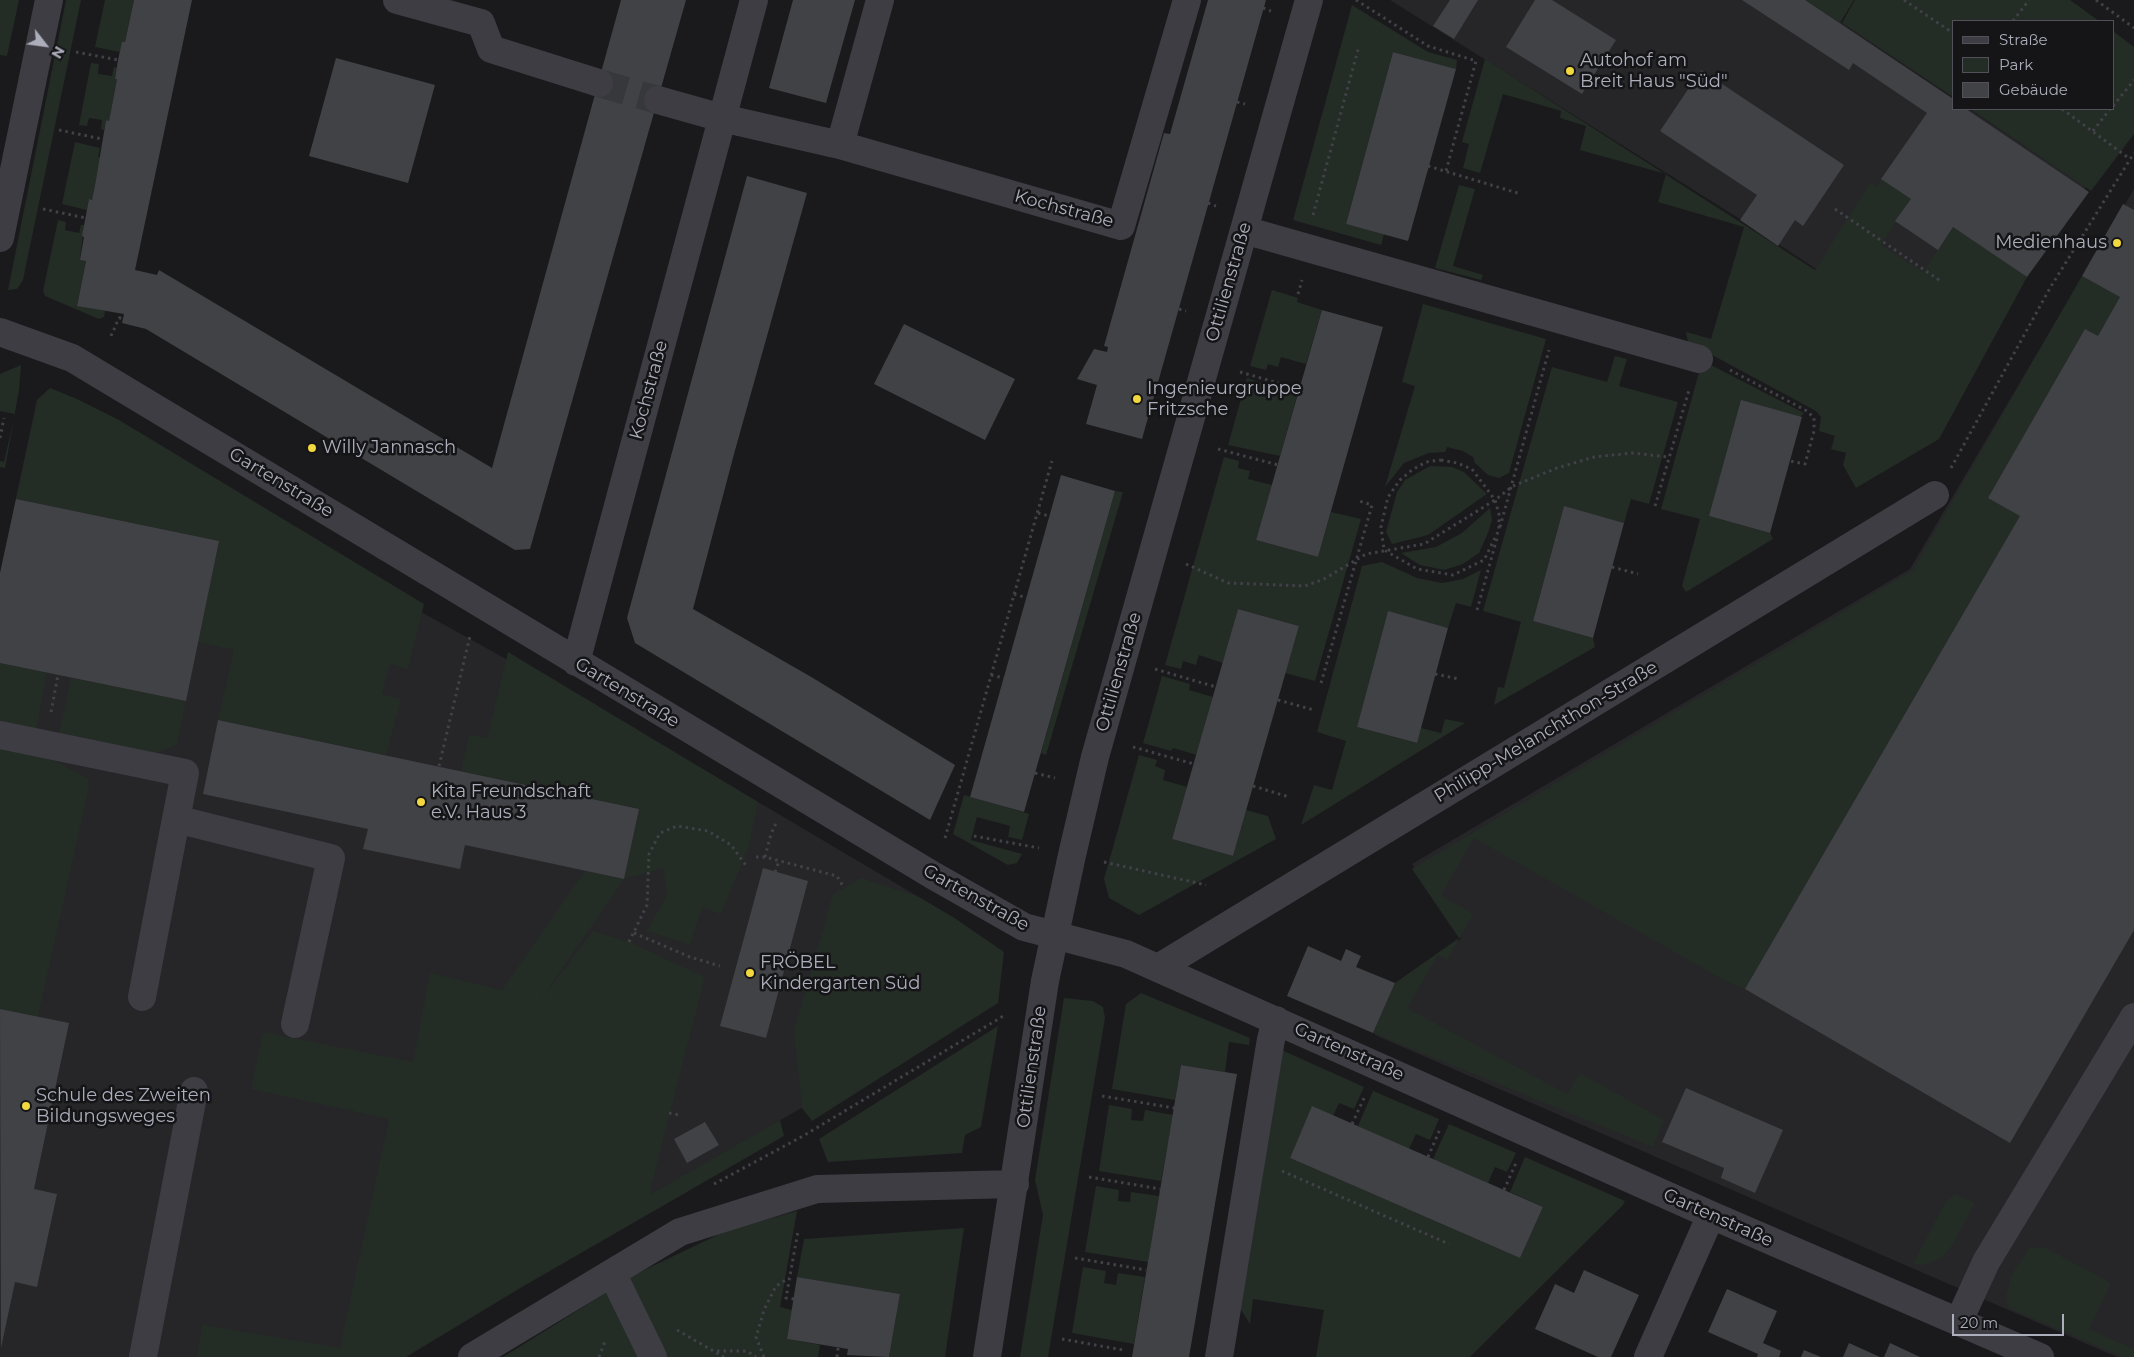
<!DOCTYPE html>
<meta charset="utf-8">
<style>
body{margin:0}
#map{position:relative;width:2134px;height:1357px;overflow:hidden;background:#1a1a1c;font-family:Montserrat,sans-serif}
canvas{display:block}
.legend{position:absolute;left:1952px;top:20px;width:162px;height:90px;box-sizing:border-box;background:#151517;border:1px solid #515259;margin:0;padding:6px 9px;list-style:none;font-size:15px;color:#acaebb}
.legend li{display:flex;align-items:center;gap:10px;height:25px}
.legend b{width:25px;border:1px solid #515259}
.north{position:absolute;left:20px;top:20px;width:50px;height:50px;-webkit-text-stroke:4px #151517;paint-order:stroke;rotate:120deg;font-size:14px;font-weight:700;line-height:20px;text-align:center;color:#acaebb}
.north::after{content:'';display:block;margin:auto;width:18px;height:22px;background:#acaebb;clip-path:polygon(50% 0,100% 100%,50% 72%,0 100%)}
.scale{position:absolute;left:1952px;top:1314px;width:112px;height:22px;box-sizing:border-box;border:2px solid #acaebb;border-top:0;padding-left:6px;font-size:15px;line-height:18px;white-space:nowrap;color:#acaebb;-webkit-text-stroke:4px #151517;paint-order:stroke}
</style>
<div id="map">
<canvas width="2134" height="1357"></canvas>
<ul class="legend">
<li><b style="height:6px;background:#3d3d43"></b>Straße</li>
<li><b style="height:14px;background:#242c26"></b>Park</li>
<li><b style="height:14px;background:#414246"></b>Gebäude</li>
</ul>
<div class="north">N</div>
<div class="scale">20 m</div>
</div>
<script>
const context = document.querySelector('canvas').getContext('2d');
context.lineJoin = 'round';
function fill(path, color) { context.fillStyle = color; context.fill(path, 'evenodd'); }
const poly = rows => new Path2D(rows.map(r => 'M' + r).join(''));
function strokePath(path, color, width, dash) { context.strokeStyle = color; context.lineWidth = width; context.lineCap = dash ? 'butt' : 'round'; context.setLineDash(dash || []); context.stroke(path); }
function drawText(font, color, halo, rows, align = 'center') {
  context.font = font + ' Montserrat,sans-serif'; context.lineWidth = 5; context.setLineDash([]); context.textBaseline = 'middle'; context.strokeStyle = halo; context.fillStyle = color; for (const [text, x, y, turn = 0] of rows) {
    context.save(); context.translate(x, y); context.rotate((+turn || 0) * Math.PI / 180); context.textAlign = isNaN(turn) ? turn : align; if (halo) context.strokeText(text, 0, 0); context.fillText(text, 0, 0); context.restore();
  }
}
const built = poly([
 [1390,0,1807,0,1953,98,1953,109,1969,109,2086,187,2023,274,1917,335,1740,219],
 [2134,189,2134,1357,2117,1357,1375,1035,1396,986,1461,939,1412,864,1910,569],
 [37,399,672,751,956,919,923,1038,369,1357,0,1357,0,574]
]);
const green = poly([
 [0,0,19,0,7,56,0,55],
 [66,0,81,0,23,280,17,289,8,290],
 [105,0,134,0,125,42,120,52,95,47],
 [1805,0,1854,0,1840,23],
 [1855,0,2070,0,2099,21,1953,21,1953,97,1842,23],
 [1352,5,1428,52,1457,60,1456,69,1393,52,1346,224,1384,234,1381,245,1293,220],
 [2113,31,2134,47,2134,134,2091,191,1970,109,2113,109],
 [1485,59,1815,270,1870,183,1877,187,1881,179,1911,199,1881,245,1923,272,1953,227,2027,277,1939,439,1856,488,1843,465,1846,453,1831,449,1835,436,1819,431,1821,417,1816,411,1688,342,1686,332,1711,339,1744,227,1658,202,1666,174,1580,150,1586,126,1560,118,1561,111,1503,94,1480,173,1463,168,1469,144,1462,142],
 [91,63,99,64,98,74,112,76,114,67,117,68,115,79,117,79,109,121,106,120,104,130,101,129,102,120,89,118,87,126,79,125],
 [75,142,100,148,98,157,101,157,92,200,89,199,87,210,62,204],
 [1459,185,1475,189,1453,266,1483,275,1481,280,1435,268],
 [58,220,66,222,65,230,79,233,81,225,84,225,80,259,86,261,77,305,105,311,104,317,99,319,45,296,43,291],
 [2082,276,2120,297,2098,336,2085,329,1989,497,2020,516,1745,989,1727,982,1474,838,1441,895,1473,914,1447,960,1438,955,1407,1008,1567,1094,1580,1073,1664,1120,1653,1147,1373,1033,1395,983,1459,938,1412,869,1913,570],
 [1272,290,1298,298,1297,302,1322,310,1306,364,1281,357,1278,367,1268,364,1266,370,1250,366],
 [1423,304,1546,339,1509,473,1499,478,1488,475,1475,463,1473,457,1463,451,1447,447,1445,452,1429,453,1404,463,1385,487,1415,386,1402,382],
 [1615,356,1627,359,1619,386,1678,402,1649,504,1631,499,1624,523,1564,507,1533,621,1593,638,1595,647,1494,705,1498,687,1504,688,1521,622,1483,611,1552,367,1607,382],
 [1709,364,1804,413,1709,516,1770,533,1773,539,1686,592,1682,586,1700,519,1661,509,1700,369],
 [21,365,19,390,5,468,0,467,0,461,4,462,15,414,0,411,0,374],
 [1247,378,1297,396,1280,456,1228,445],
 [50,388,77,399,119,420,424,604,408,669,390,664,382,694,401,699,386,755,218,720,234,650,198,642,219,541,16,499,38,399],
 [1224,457,1239,461,1238,468,1250,471,1248,479,1272,485,1256,540,1318,557,1331,512,1361,519,1315,681,1285,673,1299,626,1238,609,1223,663,1199,655,1196,665,1183,661,1181,669,1165,665],
 [1430,466,1452,467,1464,472,1487,494,1428,535,1392,544,1386,532,1397,492,1405,480],
 [1115,491,1123,492,1046,755,1041,753],
 [1490,508,1492,520,1488,533,1479,553,1463,564,1444,570,1420,565,1401,553,1436,547,1462,533],
 [1382,562,1417,578,1442,583,1463,579,1481,570,1471,607,1456,603,1448,628,1388,612,1357,727,1416,743,1421,728,1441,733,1445,719,1465,723,1301,825,1314,785,1332,790,1346,741,1317,732,1362,566],
 [508,652,758,802,749,846,721,914,702,908,690,945,647,931,667,895,663,868,624,879,539,1002,593,931,629,942,705,977,649,1195,780,1120,784,1136,522,1287,406,1357,197,1357,202,1325,340,1348,389,1119,251,1089,263,1032,413,1062,430,973,502,990,585,871,624,879,639,809,461,771,469,735,487,738],
 [0,663,47,673,36,731,0,724],
 [1162,676,1190,684,1189,690,1213,697,1197,755,1173,748,1171,751,1143,743],
 [71,678,186,701,177,745,149,756,58,739],
 [0,747,49,758,88,779,89,787,38,1017,0,1009],
 [1139,755,1157,760,1155,766,1165,770,1163,780,1187,787,1172,839,1233,856,1246,810,1268,816,1276,839,1139,915,1109,898,1104,879],
 [964,795,1029,814,1022,840,1008,837,1010,826,977,817,971,840,1022,854,1017,863,1008,865,953,834],
 [861,878,917,896,956,919,1004,952,998,1003,812,1121,802,1108,794,1031,833,894],
 [1141,993,1250,1038,1249,1045,1229,1042,1225,1072,1181,1065,1175,1100,1112,1089,1126,1004],
 [1064,998,1093,1001,1103,1007,1105,1018,1048,1357,1020,1357,1043,1215,1035,1180],
 [998,1026,981,1127,965,1135,962,1153,828,1162,819,1139],
 [1277,1048,1364,1087,1354,1109,1339,1103,1333,1116,1312,1107,1290,1158,1520,1258,1543,1207,1510,1192,1525,1157,1625,1201,1623,1205,1470,1357,1316,1357,1324,1310,1253,1299,1250,1324,1238,1305],
 [1373,1091,1439,1119,1430,1140,1416,1134,1409,1149,1358,1126],
 [1109,1105,1132,1109,1131,1120,1143,1121,1145,1110,1173,1115,1161,1181,1099,1171],
 [1449,1124,1516,1153,1507,1172,1495,1167,1488,1183,1433,1159],
 [1096,1186,1119,1190,1118,1201,1130,1202,1131,1192,1159,1196,1148,1262,1085,1252],
 [1956,1194,1975,1203,1953,1244,1942,1258,1925,1265,1913,1264,1946,1201],
 [797,1211,780,1307,792,1310,787,1339,820,1345,818,1357,503,1357,636,1274,728,1230],
 [964,1228,945,1357,889,1357,900,1294,797,1277,804,1239],
 [2044,1247,2111,1283,2089,1329,2134,1349,2134,1357,2123,1357,2009,1308,2006,1297,2011,1276,2029,1248],
 [1083,1267,1106,1271,1104,1283,1116,1285,1118,1273,1145,1277,1134,1344,1072,1333]
]);
const building = poly([
 [134,0,192,0,135,270,157,275,159,270,492,468,621,0,686,0,530,549,515,550,146,329,122,323,124,314,77,306,86,261,80,260,84,237,82,236,89,199,92,200,96,180,106,120,109,121,117,79,115,79,118,60,122,42,125,42],
 [793,0,855,0,826,103,769,88],
 [1208,0,1266,0,1142,439,1086,424,1097,385,1077,379,1094,349,1107,352,1108,347,1104,346,1164,133,1170,134],
 [1450,0,1478,0,1454,39,1433,26],
 [1535,0,1552,0,1616,40,1582,94,1506,47],
 [1742,0,1805,0,1953,99,1953,109,1966,109,2089,192,2027,277,1953,227,1938,250,1895,221,1911,199,1881,179,1927,113,1853,63,1849,70],
 [1393,52,1456,69,1408,241,1346,224],
 [336,58,435,85,408,183,309,156],
 [1701,70,1844,165,1803,226,1795,220,1778,246,1740,220,1757,195,1660,131],
 [747,176,807,193,734,454,693,609,813,678,955,765,930,820,635,643,627,618],
 [2123,204,2134,210,2134,930,2010,1143,1745,989,2020,516,1988,498,2085,329,2098,336,2120,297,2082,276],
 [1322,310,1383,327,1318,557,1256,540],
 [904,324,1015,379,985,440,874,384],
 [1741,400,1802,417,1770,533,1709,516],
 [1061,475,1115,491,1024,812,970,797],
 [16,499,219,541,186,701,0,663,0,573],
 [1564,506,1624,523,1593,638,1533,621],
 [1238,609,1299,626,1233,856,1172,839],
 [1388,611,1448,628,1417,743,1357,727],
 [218,720,639,809,624,879,465,845,460,869,363,849,368,829,203,794],
 [763,868,808,881,766,1038,720,1026],
 [1308,946,1341,961,1346,949,1361,956,1356,967,1395,983,1373,1033,1287,996],
 [0,1009,69,1023,34,1189,57,1194,37,1287,15,1282,1,1348],
 [1181,1065,1237,1074,1195,1322,1189,1357,1132,1357],
 [1686,1088,1783,1130,1755,1193,1721,1178,1724,1168,1662,1142],
 [1312,1106,1543,1207,1520,1258,1290,1158],
 [705,1122,719,1145,687,1163,674,1139],
 [1584,1270,1639,1295,1611,1357,1598,1357,1535,1329,1555,1284,1574,1293],
 [797,1277,900,1294,889,1357,847,1355,848,1349,787,1339],
 [1727,1289,1777,1311,1763,1343,1781,1351,1779,1357,1757,1357,1758,1354,1708,1332],
 [1849,1343,1880,1357,1843,1357],
 [1890,1343,1920,1357,1884,1357],
 [1804,1350,1821,1357,1801,1357]
]);
const minorTunnel = poly([
 [599,83,658,100]
]);
const path = poly([
 [1356,0,1428,46,1476,61,1446,171],
 [1904,0,1953,33],
 [2096,0,2134,28],
 [1263,8,1271,11],
 [2013,21,2029,0],
 [76,52,118,60],
 [1237,102,1245,104],
 [2113,106,2134,80],
 [2062,109,2130,159],
 [59,130,102,139],
 [2093,131,2110,109],
 [1428,166,1521,194],
 [1208,203,1216,206],
 [43,209,86,218],
 [1835,209,1942,282],
 [1313,215,1359,46],
 [1298,294,1302,280],
 [1179,309,1186,311],
 [111,336,119,318,123,318],
 [1730,370,1807,411,1814,418,1814,431,1805,464,1790,461],
 [1240,372,1299,389],
 [1152,403,1160,405],
 [0,438,4,418],
 [1218,449,1278,465],
 [1441,460,1457,463,1472,469,1495,500,1499,514,1499,530,1484,560,1453,575,1417,569,1384,550,1381,527,1388,497,1400,480,1412,470,1426,462,1441,460],
 [1951,468,2050,288,2134,153],
 [1655,506,1689,390],
 [1038,513,1049,516],
 [1500,527,1549,350],
 [1186,564,1228,583,1305,586,1324,579,1366,554,1424,544,1495,500,1513,486,1557,468,1594,457,1632,453,1669,457],
 [1612,567,1638,574],
 [1014,594,1027,598],
 [1477,610,1497,538],
 [1155,669,1216,687],
 [1435,674,1459,679],
 [991,675,1004,678],
 [1321,683,1372,505,1359,501],
 [1278,700,1314,710],
 [51,712,58,675],
 [1133,747,1194,764],
 [439,766,470,636],
 [1035,773,1055,778],
 [1253,786,1289,797],
 [974,836,1039,848],
 [945,838,1052,461],
 [756,857,765,857,837,876,844,888],
 [765,857,771,834,777,821],
 [1104,862,1206,885],
 [775,872,779,861],
 [634,933,690,957,720,966],
 [629,942,647,905,649,854,660,833,677,826,708,831,731,845,747,867],
 [1102,1096,1174,1108],
 [669,1113,679,1115],
 [1352,1124,1365,1096],
 [1428,1157,1440,1129],
 [1282,1171,1449,1244],
 [1089,1177,1160,1189],
 [714,1184,803,1136,1005,1015],
 [1504,1190,1516,1163],
 [1075,1258,1146,1270],
 [794,1299,786,1298,798,1231],
 [677,1330,724,1357],
 [1062,1339,1123,1350],
 [717,1351,747,1351,756,1357],
 [599,1357,606,1339],
 [764,1357,756,1337,764,1310,776,1286,789,1278],
 [837,1357,838,1348]
]);
const minor = poly([
 [397,0,481,23,491,49,599,83],
 [658,100,722,118,840,145,1121,226,1187,0],
 [840,145,880,0],
 [1244,230,1699,359],
 [0,238,49,0],
 [0,332,72,358,934,876,1024,927,1126,954,1711,1215,2040,1357],
 [576,662,754,0],
 [0,735,185,773,176,819,331,858,295,1024],
 [1158,968,1935,495],
 [142,997,176,819],
 [612,1273,653,1357],
 [1959,1321,1986,1262,2134,1017],
 [143,1357,194,1091],
 [472,1357,680,1232,817,1189,1015,1184],
 [987,1357,1045,981,1072,855,1095,757,1309,0],
 [1219,1357,1271,1039,1276,1020],
 [1648,1357,1711,1215]
]);
const markers = [
 [1570,71,5,"#f0d83e"],
 [2117,243,5,"#f0d83e"],
 [1137,399,5,"#f0d83e"],
 [312,448,5,"#f0d83e"],
 [421,802,5,"#f0d83e"],
 [750,973,5,"#f0d83e"],
 [26,1106,5,"#f0d83e"]
];
const poiNames = [
 ["Autohof am",1580,61],
 ["Breit Haus \"Süd\"",1580,82],
 ["Medienhaus",2107,243,"right"],
 ["Ingenieurgruppe",1147,389],
 ["Fritzsche",1147,410],
 ["Willy Jannasch",322,448],
 ["Kita Freundschaft",431,792],
 ["e.V. Haus 3",431,813],
 ["FRÖBEL",760,963],
 ["Kindergarten Süd",760,984],
 ["Schule des Zweiten",36,1096],
 ["Bildungsweges",36,1117]
];
const streetNames = [
 ["Kochstraße",1064,209,15],
 ["Ottilienstraße",1229,282,-74],
 ["Kochstraße",649,390,-75],
 ["Gartenstraße",281,483,31],
 ["Ottilienstraße",1119,672,-74],
 ["Gartenstraße",627,693,31],
 ["Philipp-Melanchthon-Straße",1546,732,-31],
 ["Gartenstraße",976,898,29],
 ["Gartenstraße",1349,1052,24],
 ["Ottilienstraße",1032,1067,-82],
 ["Gartenstraße",1718,1218,24]
];
fill(built, '#262629');
fill(green, '#242c26');
fill(building, '#414246');
strokePath(minorTunnel, '#37383c', 28, [28, 14]);
strokePath(path, '#414148', 3, [2.5, 4]);
strokePath(minor, '#3d3d43', 28);
for (const [x, y, r, color] of markers) { const dot = new Path2D(); dot.arc(x, y, r, 0, 2 * Math.PI); context.fillStyle = color; context.fill(dot); strokePath(dot, '#151517', 2); }
drawText('18px', '#acaebb', '#151517', poiNames, 'left');
drawText('18px', '#acaebb', '#151517', streetNames);
</script>
